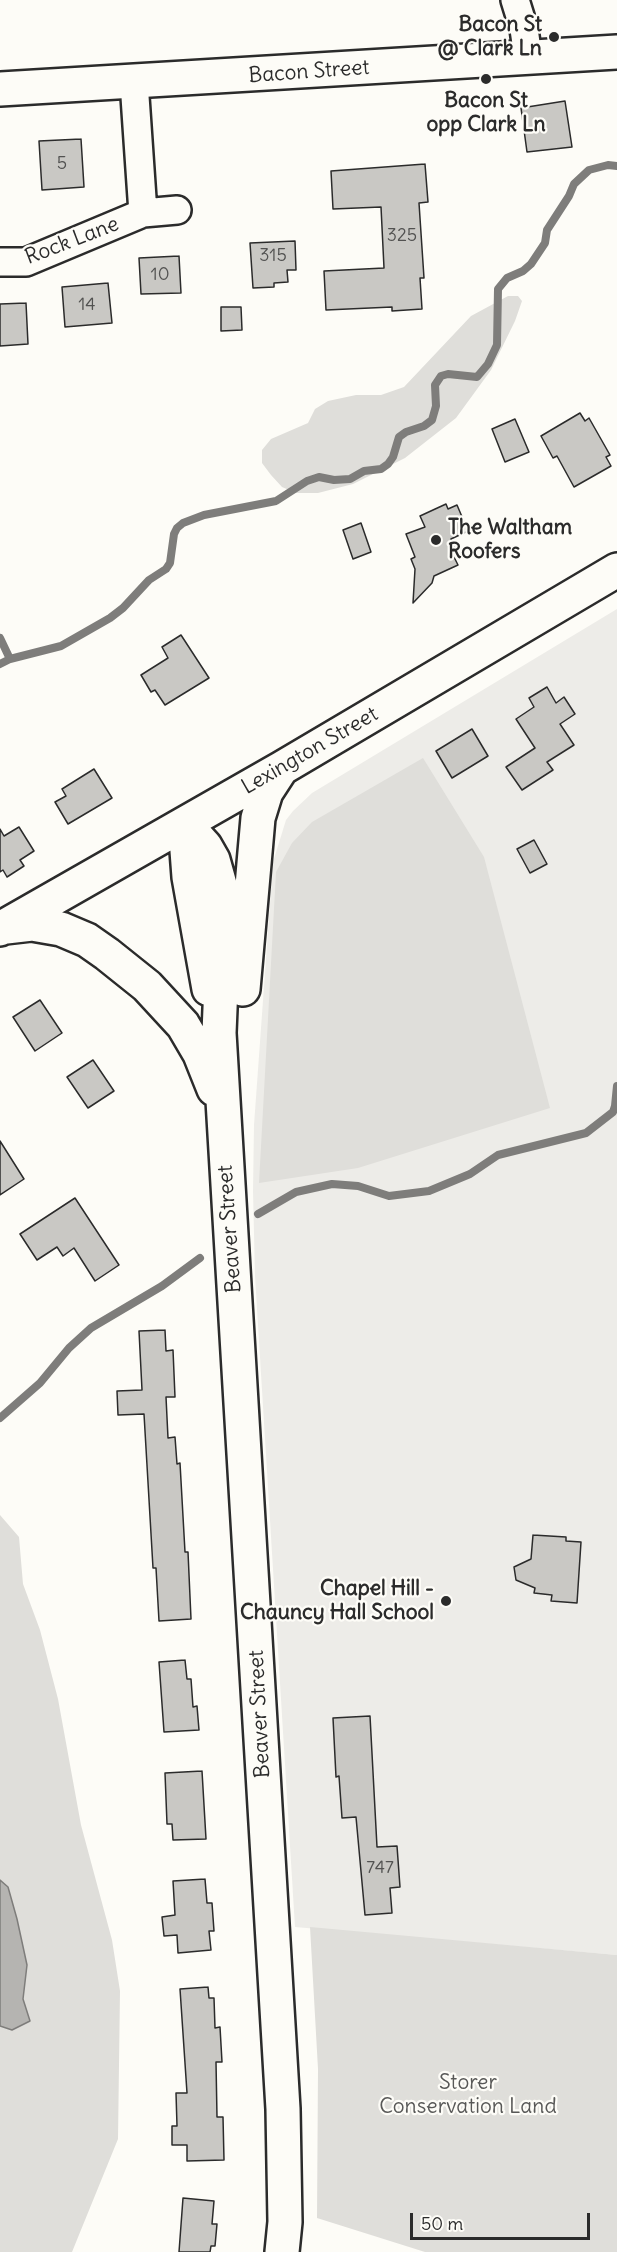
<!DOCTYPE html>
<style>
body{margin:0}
#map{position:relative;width:617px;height:2252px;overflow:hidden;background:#fdfcf7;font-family:Delius,sans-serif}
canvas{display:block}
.scale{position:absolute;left:410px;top:2213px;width:180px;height:27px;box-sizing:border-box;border:3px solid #2b2b2b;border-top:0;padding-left:8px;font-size:18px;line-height:21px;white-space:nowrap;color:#2b2b2b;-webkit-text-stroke:4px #fdfcf7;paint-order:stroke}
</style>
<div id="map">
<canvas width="617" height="2252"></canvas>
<div class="scale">50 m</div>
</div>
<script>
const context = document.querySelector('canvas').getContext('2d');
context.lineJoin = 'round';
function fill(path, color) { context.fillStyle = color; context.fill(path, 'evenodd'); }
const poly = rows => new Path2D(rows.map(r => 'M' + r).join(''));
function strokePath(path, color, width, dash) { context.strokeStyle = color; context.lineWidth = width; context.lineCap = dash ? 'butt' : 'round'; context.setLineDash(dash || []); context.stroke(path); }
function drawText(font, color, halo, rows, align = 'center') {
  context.font = font + ' Delius,sans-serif'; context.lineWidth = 4.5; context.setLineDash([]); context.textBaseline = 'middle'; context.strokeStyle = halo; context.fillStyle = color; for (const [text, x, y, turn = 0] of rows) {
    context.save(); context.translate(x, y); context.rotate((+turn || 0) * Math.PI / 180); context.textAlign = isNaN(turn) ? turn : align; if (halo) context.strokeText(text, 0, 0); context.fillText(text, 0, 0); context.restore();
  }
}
const built = poly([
 [617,609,617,1955,295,1927,255,1276,253,1191,254,1125,273,862,286,820,293,811,312,793]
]);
const green = poly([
 [508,296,518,296,522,301,515,321,491,370,456,418,405,458,353,484,318,493,296,493,282,487,271,475,262,463,262,450,271,439,308,423,315,409,328,401,356,395,381,395,404,387,471,316],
 [423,758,484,857,550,1108,358,1168,259,1183,276,872,292,843,312,822],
 [0,1515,19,1537,23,1584,40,1630,58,1699,81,1825,112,1940,120,1991,118,2139,72,2252,0,2252],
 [310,1927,617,1955,617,2252,425,2252,317,2218,318,2069]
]);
const water = poly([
 [0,1880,8,1887,17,1919,27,1965,23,1999,30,2021,12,2030,0,2026,0,1880]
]);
const stream = poly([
 [0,638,10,659],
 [0,664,10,659,61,646,110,618,123,608,149,580,166,569,170,563,174,534,177,528,183,523,204,515,276,501,307,481,319,477,334,480,350,479,364,471,381,469,388,464,393,457,399,437,406,432,424,426,432,420,436,406,435,385,441,376,448,374,477,377,488,364,497,345,498,289,507,278,523,271,531,264,545,243,547,230,569,196,574,184,589,170,608,165,617,166],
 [258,1214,296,1192,332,1184,358,1186,389,1196,429,1191,470,1174,498,1155,586,1133,613,1112,615,1106,617,1086],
 [0,1418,40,1383,69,1348,91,1328,162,1286,200,1258]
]);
const building = poly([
 [565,101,572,147,527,152,521,108,565,101],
 [81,139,84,187,42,190,39,141,81,139],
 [425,164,428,202,419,203,424,278,420,278,422,309,392,311,392,307,326,310,324,271,384,268,381,207,333,209,331,171,425,164],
 [295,241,296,270,287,270,288,282,274,283,274,287,253,288,250,243,295,241],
 [179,256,181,293,141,294,139,258,179,256],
 [108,283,112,323,65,327,62,287,108,283],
 [26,303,28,344,0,346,0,304,26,303],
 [221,307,241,307,242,330,221,331,221,307],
 [580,413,585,421,589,418,610,455,606,457,611,466,574,487,557,456,553,458,541,436,580,413],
 [515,419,529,452,505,462,492,429,515,419],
 [446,504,448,509,457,505,468,531,451,539,456,549,451,551,458,565,434,576,432,583,413,603,415,569,411,559,415,557,406,534,425,527,420,516,446,504],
 [361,523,371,552,353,559,343,530,361,523],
 [181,635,209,678,165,705,155,690,151,692,141,675,168,658,162,647,181,635],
 [547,687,556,703,564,697,575,714,560,724,574,745,547,762,553,770,522,790,506,767,535,748,516,719,534,707,529,698,547,687],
 [472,729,488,756,452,778,436,751,472,729],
 [94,769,112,798,68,824,55,802,66,796,62,789,94,769],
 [19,827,34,851,20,860,24,866,7,877,3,870,0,872,0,829,4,836,19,827],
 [534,840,547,864,530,873,517,849,534,840],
 [40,1000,62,1033,35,1051,13,1017,40,1000],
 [93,1060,114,1091,88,1108,67,1077,93,1060],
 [0,1141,24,1179,0,1195,0,1141],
 [75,1198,119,1265,95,1281,74,1248,63,1256,57,1247,37,1260,20,1234,75,1198],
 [165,1330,166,1351,173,1350,175,1397,166,1397,168,1438,175,1437,177,1464,180,1463,185,1552,188,1552,191,1619,159,1621,156,1568,153,1568,144,1414,118,1415,117,1391,142,1390,139,1331,165,1330],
 [533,1535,566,1537,566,1541,581,1542,577,1603,551,1601,552,1595,534,1593,535,1588,516,1580,514,1567,531,1559,533,1535],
 [185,1660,187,1679,191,1679,193,1707,197,1706,199,1730,164,1732,159,1662,185,1660],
 [370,1716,377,1847,397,1846,400,1887,390,1888,392,1913,365,1915,356,1817,342,1818,339,1776,336,1777,333,1718,370,1716],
 [202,1771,206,1839,173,1840,172,1824,167,1824,165,1773,202,1771],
 [205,1879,207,1903,212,1903,214,1931,209,1931,211,1950,178,1953,177,1935,164,1936,162,1917,175,1915,173,1881,205,1879],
 [208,1987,209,1998,214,1998,215,2028,220,2027,222,2062,216,2062,217,2117,223,2117,224,2160,187,2161,187,2145,172,2145,172,2126,177,2126,176,2093,187,2093,180,1989,208,1987],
 [183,2198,214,2201,212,2224,217,2224,215,2246,211,2246,210,2252,179,2252,183,2198]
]);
const minor = poly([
 [515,0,524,29,528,57],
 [134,82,143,213],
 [0,262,26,262,143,213,177,210]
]);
const major = poly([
 [0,89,617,52],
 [185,824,205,846,213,860,222,892,224,911,219,1033,283,2109,285,2222,282,2252],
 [185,824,189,877,209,989],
 [6,927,32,924,61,929,87,940,107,954,147,986,183,1025,200,1054,214,1089],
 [0,929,282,768,617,570],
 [243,989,258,818,266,792,281,769]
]);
const markers = [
 [554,37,6,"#2b2b2b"],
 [486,79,6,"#2b2b2b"],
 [436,540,6,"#2b2b2b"],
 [446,1601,6,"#2b2b2b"]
];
const numberNames = [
 ["5",62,164],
 ["325",402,236],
 ["315",273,256],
 ["10",160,275],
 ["14",87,305],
 ["747",380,1868]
];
const poiNames = [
 ["Bacon St",542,25],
 ["@ Clark Ln",542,49],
 ["Bacon St",486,101,"center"],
 ["opp Clark Ln",486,125,"center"],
 ["The Waltham",448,528,"left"],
 ["Roofers",448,552,"left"],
 ["Chapel Hill -",434,1589],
 ["Chauncy Hall School",434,1613]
];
const streetNames = [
 ["Bacon Street",309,72,-4],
 ["Rock Lane",72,241,-21],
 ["Lexington Street",310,751,-30],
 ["Beaver Street",230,1229,-94],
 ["Beaver Street",260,1714,-93]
];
const parkNames = [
 ["Storer",468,2083],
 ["Conservation Land",468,2107]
];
fill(built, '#edece8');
fill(green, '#dfdeda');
fill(water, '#b5b4b1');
strokePath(water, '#7e7d7b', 1.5);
strokePath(stream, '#7e7d7b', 8);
fill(building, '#c9c8c4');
strokePath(building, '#2b2b2b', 1.5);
strokePath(minor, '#2b2b2b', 32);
strokePath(major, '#2b2b2b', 38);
strokePath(minor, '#fdfcf7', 27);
strokePath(major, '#fdfcf7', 33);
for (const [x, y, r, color] of markers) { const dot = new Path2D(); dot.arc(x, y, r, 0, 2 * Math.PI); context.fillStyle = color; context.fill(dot); strokePath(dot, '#fdfcf7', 2); }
drawText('18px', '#525251', null, numberNames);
drawText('bold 21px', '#2b2b2b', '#fdfcf7', poiNames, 'right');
drawText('21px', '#2b2b2b', '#fdfcf7', streetNames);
drawText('21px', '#585857', '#fdfcf7', parkNames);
</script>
